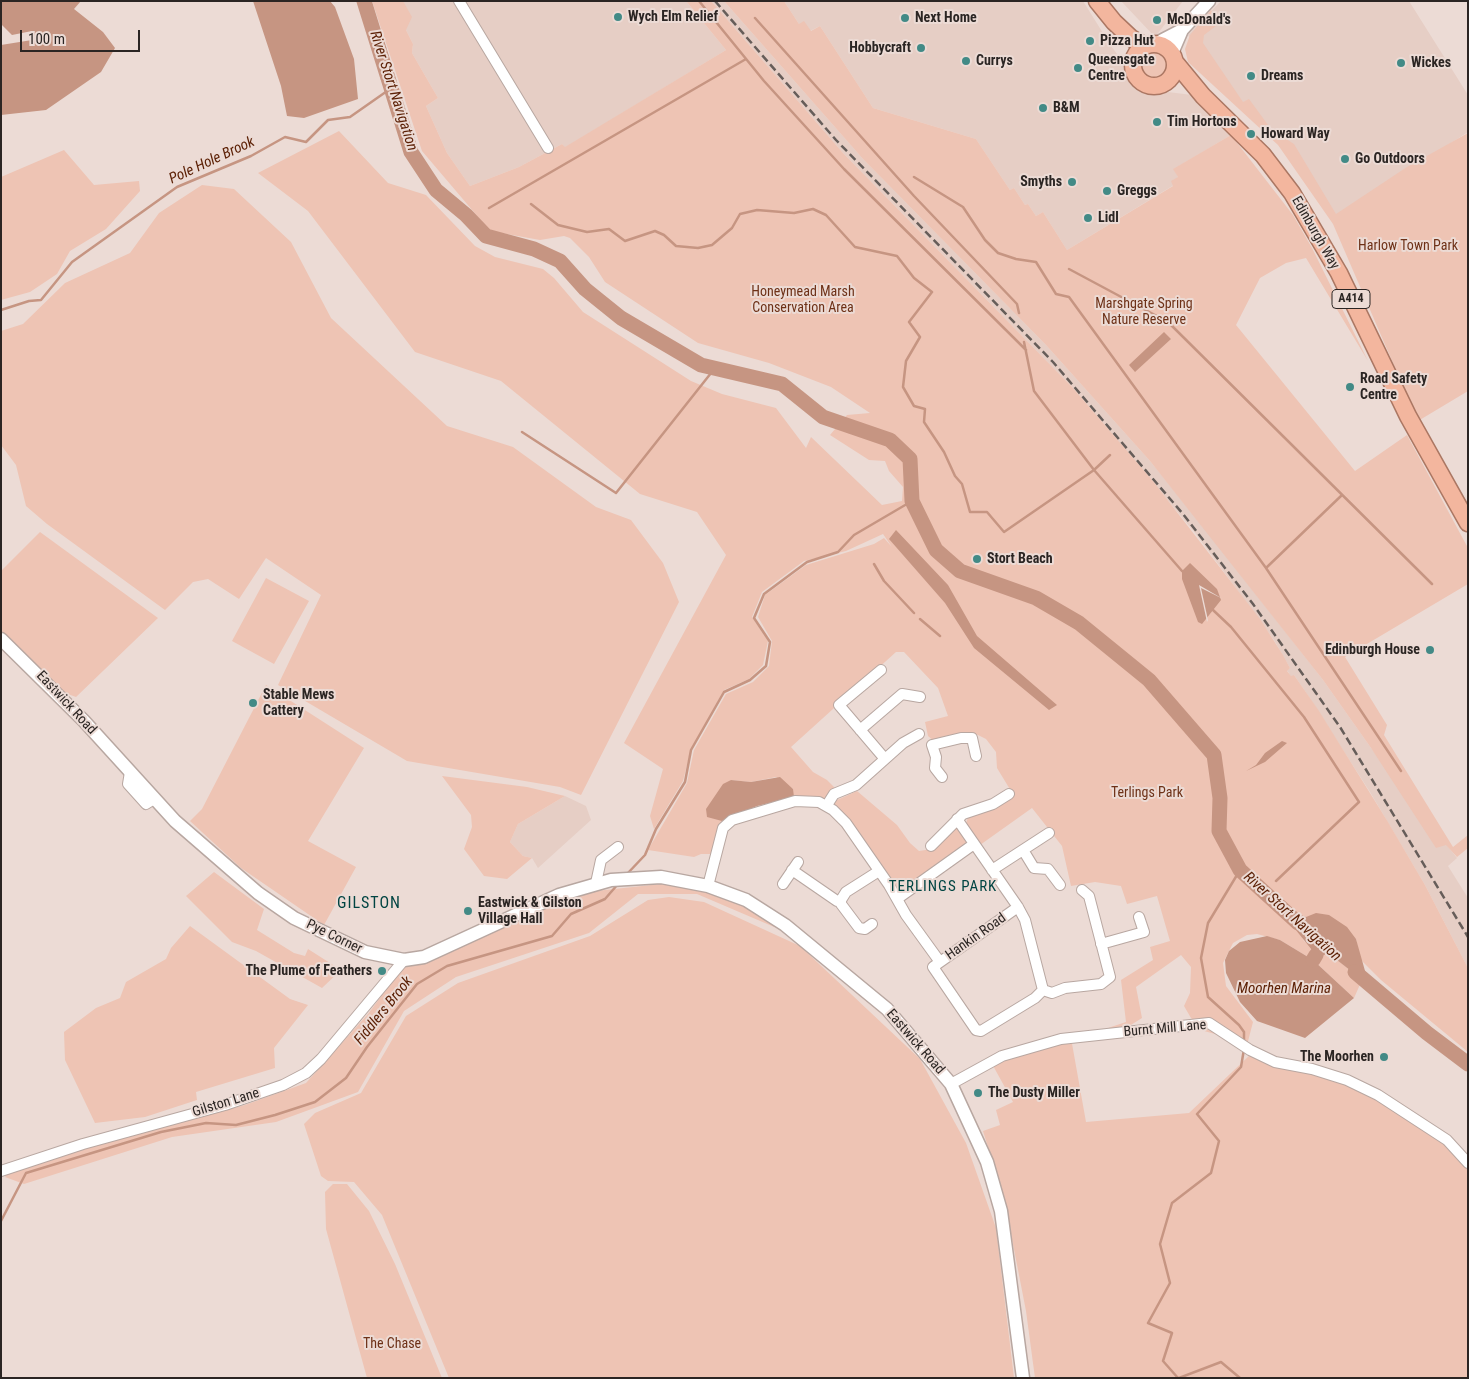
<!DOCTYPE html>
<style>
body{margin:0}
#map{position:relative;width:1469px;height:1379px;overflow:hidden;background:#ecdbd5;font-family:"Roboto Condensed",sans-serif}
canvas{display:block}
.frame{position:absolute;inset:0;border:2px solid #2b2523;pointer-events:none}
.scale{position:absolute;left:20px;top:30px;width:120px;height:22px;box-sizing:border-box;border:2px solid #2b2523;border-top:0;padding-left:6px;font-size:15px;line-height:18px;white-space:nowrap;color:#2b2523;-webkit-text-stroke:4px #ecdbd5;paint-order:stroke}
</style>
<div id="map">
<canvas width="1469" height="1379"></canvas>
<div class="frame"></div>
<div class="scale">100 m</div>
</div>
<script>
const context = document.querySelector('canvas').getContext('2d');
context.lineJoin = 'round';
function fill(path, color) { context.fillStyle = color; context.fill(path, 'evenodd'); }
const poly = rows => new Path2D(rows.map(r => 'M' + r).join(''));
function strokePath(path, color, width, dash) { context.strokeStyle = color; context.lineWidth = width; context.lineCap = dash ? 'butt' : 'round'; context.setLineDash(dash || []); context.stroke(path); }
function drawText(font, color, halo, rows, align = 'center') {
  context.font = font + ' "Roboto Condensed",sans-serif'; context.lineWidth = 4; context.setLineDash([]); context.textBaseline = 'middle'; context.strokeStyle = halo; context.fillStyle = color; for (const [text, x, y, turn = 0] of rows) {
    context.save(); context.translate(x, y); context.rotate((+turn || 0) * Math.PI / 180); context.textAlign = isNaN(turn) ? turn : align; if (halo) context.strokeText(text, 0, 0); context.fillText(text, 0, 0); context.restore();
  }
}
const built = poly([
 [403,1,686,1,726,50,565,148,562,144,519,167,470,186,447,153,426,106,438,98,412,53,413,44,406,30],
 [711,1,724,1,863,159,1046,345,1150,461,1210,535,1323,680,1371,748,1457,858,1448,866,1468,898,1468,968,1425,885,1370,792,1305,691,1294,675,1291,677,1287,670,1290,668,1274,640,1196,534,1072,387,843,153],
 [784,1,1083,1,1111,46,1144,89,1192,95,1231,135,1174,169,1178,177,1174,185,1067,250,1043,212,1036,216,1028,204,1025,205,1014,188,1010,190,976,139,873,108,820,26,810,31,799,24],
 [1121,1,1183,1,1155,37],
 [1221,1,1409,1,1468,95,1468,132,1337,217,1290,144,1238,99,1188,35],
 [565,796,586,806,591,820,538,868,532,858,523,856,510,842,518,824]
]);
const green = poly([
 [372,1,403,1,412,17,406,30,413,44,412,53,438,98,426,106,447,153,470,186,519,167,562,144,565,147,726,50,686,1,711,1,843,153,1072,387,1152,480,1260,619,1283,655,1290,668,1287,671,1291,676,1294,675,1319,711,1388,822,1425,885,1468,968,1468,1052,1381,980,1360,959,1356,939,1288,909,1304,941,1312,947,1316,955,1328,952,1362,980,1354,998,1313,960,1280,940,1257,934,1247,935,1233,943,1223,963,1226,986,1253,1022,1246,1049,1219,1035,1204,1031,1191,1018,1184,1006,1190,993,1191,967,1181,955,1136,987,1142,1018,1126,1028,1102,1030,1126,1022,1121,980,1153,960,1150,947,1170,941,1157,896,1127,904,1121,886,1095,882,1071,886,1062,846,1032,808,980,845,966,824,968,817,990,810,1011,791,997,768,996,752,986,739,976,734,935,742,928,736,925,722,948,716,938,688,904,652,896,652,791,747,813,772,827,780,836,789,824,800,810,799,720,826,711,854,701,854,694,857,648,850,687,783,694,750,726,694,753,682,769,666,772,641,758,617,765,595,806,565,874,544,884,538,892,547,883,534,846,551,804,561,762,592,752,617,768,641,763,665,749,679,724,690,691,749,683,781,654,829,650,816,663,769,624,743,726,555,697,512,640,494,501,381,415,352,308,211,258,173,339,131,388,183,426,195,475,246,495,257,543,269,554,278,583,312,691,381,722,394,776,408,806,448,811,437,882,505,902,501,903,487,889,471,885,461,869,460,830,435,847,415,870,413,831,387,769,363,698,343,605,282,589,257,570,238,564,236,540,240,490,231,422,151],
 [776,777,793,789,781,798,729,816,722,821,731,780,751,782],
 [724,1,784,1,799,24,804,21,811,31,820,26,873,108,976,139,1010,190,1014,188,1025,205,1028,204,1036,216,1043,212,1067,250,1173,186,1171,181,1178,177,1173,169,1231,135,1293,215,1312,248,1368,361,1306,258,1286,263,1260,278,1236,325,1355,471,1407,435,1468,548,1468,584,1345,657,1387,725,1384,735,1453,847,1468,835,1468,848,1457,857,1446,845,1436,848,1371,748,1323,680,1150,461,1046,345,863,159],
 [1211,10,1220,23,1204,35,1203,43,1243,102,1249,99,1271,129,1294,144,1336,214,1407,167,1468,133,1468,391,1418,421,1333,224,1278,145,1188,62,1185,49,1190,35],
 '1138 65a16 16 0 1 1 32 0a16 16 0 1 1-32 0Z',
 [64,150,94,185,139,181,140,191,106,229,70,251,57,274,30,292,1,300,1,177],
 [202,185,234,189,291,242,331,318,447,426,513,447,596,507,631,520,663,563,679,602,581,795,560,787,407,761,278,685,321,595,266,558,239,599,208,579,193,582,165,610,47,524,26,506,16,465,1,445,1,331,23,324,65,283,130,253,159,213],
 [40,532,158,618,76,697,54,689,1,641,1,571],
 [266,578,309,601,274,664,232,641],
 [266,685,364,748,308,841,356,867,324,925,241,868,190,821,202,809],
 [442,776,527,787,565,796,518,824,510,842,523,856,532,858,507,879,484,876,464,849,472,827,471,815],
 [857,791,897,825,910,843,919,851,932,849,949,831,958,827,969,846,901,893,892,879,835,807,835,801],
 [214,872,264,909,257,930,294,953,305,956,308,949,341,970,322,988,256,951,232,942,186,896],
 [670,883,720,892,786,932,697,894,638,894,589,933,456,977,404,1011,358,1092,276,1122,172,1137,24,1184,5,1177,13,1166,245,1105,306,1083,368,1014,400,971,413,963,559,895],
 [669,897,704,902,800,946,920,1059,966,1143,996,1228,1014,1378,449,1378,382,1215,354,1182,328,1181,321,1176,304,1124,315,1113,361,1093,406,1016,458,983,590,936,648,900],
 [190,926,290,999,308,1005,274,1048,275,1068,196,1092,197,1100,145,1117,95,1123,65,1060,64,1032,96,1008,120,998,126,982,166,959,171,948],
 [1071,1038,1086,1122,1189,1113,1251,1054,1328,1075,1411,1118,1454,1151,1468,1170,1468,1378,1035,1378,1026,1311,1004,1198,983,1131,1000,1125,996,1110,1013,1102,991,1062],
 [333,1184,347,1184,369,1211,395,1264,442,1378,367,1378,326,1229,325,1192]
]);
const water = poly([
 [1,1,81,1,74,9,103,32,115,48,101,72,46,110,1,115,1,45,32,40,32,31,12,35,1,24],
 [253,1,330,1,335,7,354,59,358,99,304,118,287,116,281,86],
 [1164,332,1171,339,1135,372,1129,365],
 [896,530,948,585,977,636,1057,705,1049,710,974,648,945,603,889,539],
 [1190,563,1217,589,1221,600,1202,624,1198,622,1182,579,1182,571],
 [1282,741,1287,743,1265,762,1246,771,1256,765,1265,753],
 [780,777,793,789,794,797,757,806,722,821,707,817,706,809,723,784,731,780,751,782],
 [1288,909,1306,917,1316,913,1329,915,1347,927,1356,939,1369,985,1328,953,1322,956,1316,955,1287,919,1283,911],
 [1267,936,1280,940,1313,960,1354,998,1305,1038,1257,1021,1240,1002,1226,973,1225,960,1229,951,1240,942]
]);
const pier = poly([
 [1199,585,1223,599,1201,588,1208,620,1207,622]
]);
const stream = poly([
 [699,1,764,81,844,169,1026,350],
 [755,18,914,196,1017,304,1019,313],
 [914,177,963,207,985,240,998,253,1016,259,1036,262,1056,294,1069,297,1266,568,1401,771],
 [531,204,558,225,587,232,609,229,625,241,655,231,664,235,676,246,698,248,712,245,732,228,740,214,757,210,794,213,813,209,826,215,855,247,897,256,914,278,932,292,909,322,920,337,906,361,903,387,914,406,925,409,924,422,944,452,955,476,962,484,970,512,987,512,1004,532,1094,470,1110,455],
 [489,208,746,59],
 [1069,269,1168,322,1432,584],
 [1,310,29,301,41,300,72,262,177,187,251,156,285,137,306,142,328,120,350,117,390,89],
 [1024,342,1034,391,1094,470,1182,571],
 [522,432,616,493,715,368],
 [874,564,884,581,914,613],
 [1266,568,1342,495],
 [1213,610,1231,627,1304,717,1359,802,1276,881],
 [920,619,940,636],
 [1240,870,1208,923,1201,958,1208,997,1239,1025,1244,1032,1244,1043],
 [627,874,645,855,656,829,685,782,691,750,724,692,750,680,766,666,770,642,754,618,764,594,807,562,838,552,854,535,912,501],
 [1,1221,26,1173,161,1132,206,1123,236,1125,275,1115,315,1102,346,1078,367,1047,417,984,447,966,552,936,571,914,605,899,618,884],
 [1178,1378,1163,1361,1172,1333,1148,1323,1170,1283,1160,1244,1172,1203,1211,1173,1219,1141,1197,1114,1241,1067,1244,1049],
 [1179,1378,1221,1362,1240,1378]
]);
const river = poly([
 [364,1,411,152,436,190,466,215,486,236,534,249,560,261,585,289,621,318,701,365,782,384,823,417,890,440,910,459,912,501,936,550,960,571,1036,598,1079,623,1149,680,1214,755,1220,798,1219,831,1240,870,1298,923],
 [1313,960,1316,955],
 [1355,972,1427,1033,1468,1064]
]);
const minor = poly([
 [459,1,548,148],
 [881,670,839,705,885,759],
 [860,730,902,694,920,697],
 [130,772,128,784,146,804,154,799],
 [942,777,935,768,936,757,932,745,961,738,972,738,976,756],
 [827,805,834,794,856,785,903,743,919,734],
 [957,819,1018,907,1025,920,1043,990,1035,998,981,1031,976,1030,933,967,1018,907],
 [931,846,963,814,993,804,1009,794],
 [1023,850,1034,868,1048,869,1060,885],
 [792,870,837,901,841,900],
 [992,870,1049,833],
 [596,883,601,860,618,847],
 [783,884,798,862],
 [708,886,723,828,732,820,795,801,819,802,833,810,846,823,889,885,906,915,940,962],
 [897,899,974,844],
 [872,924,865,929,859,928,841,904,841,900,846,892,879,871],
 [1101,944,1144,932,1139,917],
 [1043,990,1052,993,1065,988,1101,984,1110,977,1089,896,1082,890],
 [951,1084,1002,1056,1061,1039,1209,1023,1250,1050,1275,1062,1312,1069,1347,1080,1378,1095,1447,1140,1468,1163],
 [1,1171,83,1144,225,1105,283,1085,306,1073,321,1059,404,960]
]);
const tertiary = poly([
 [1155,44,1182,30,1209,1],
 [1174,58,1173,51,1182,30],
 [1,639,84,721,175,821,258,893,294,918,365,952,404,960,424,957,559,895,611,880,661,877,708,886,746,900,785,925,887,1009,951,1084,987,1162,1001,1211,1023,1378]
]);
const trunk = poly([
 [1097,1,1114,22,1131,38,1145,46],
 '1133 65a21 21 0 1 1 42 0a21 21 0 1 1-42 0Z',
 [1175,62,1203,96,1263,155,1292,193,1339,273,1408,416,1468,523]
]);
const rail = poly([
 [715,1,836,140,1053,362,1183,514,1253,604,1340,727,1468,937]
]);
const markers = [
 [618,17,5,"#428a86"],
 [905,18,5,"#428a86"],
 [1157,20,5,"#428a86"],
 [1090,41,5,"#428a86"],
 [921,48,5,"#428a86"],
 [966,61,5,"#428a86"],
 [1401,63,5,"#428a86"],
 [1078,68,5,"#428a86"],
 [1251,76,5,"#428a86"],
 [1043,108,5,"#428a86"],
 [1157,122,5,"#428a86"],
 [1251,134,5,"#428a86"],
 [1345,159,5,"#428a86"],
 [1072,182,5,"#428a86"],
 [1107,191,5,"#428a86"],
 [1088,218,5,"#428a86"],
 [1350,387,5,"#428a86"],
 [977,559,5,"#428a86"],
 [1430,650,5,"#428a86"],
 [253,703,5,"#428a86"],
 [468,911,5,"#428a86"],
 [382,971,5,"#428a86"],
 [1384,1057,5,"#428a86"],
 [978,1093,5,"#428a86"]
];
const shields = [
 [1351,299,38]
];
const shieldNames = [
 ["A414",1351,299]
];
const poiNames = [
 ["Wych Elm Relief",628,17],
 ["Next Home",915,18],
 ["McDonald's",1167,20],
 ["Pizza Hut",1100,41],
 ["Hobbycraft",911,48,"right"],
 ["Queensgate",1088,60],
 ["Centre",1088,76],
 ["Currys",976,61],
 ["Wickes",1411,63],
 ["Dreams",1261,76],
 ["B&M",1053,108],
 ["Tim Hortons",1167,122],
 ["Howard Way",1261,134],
 ["Go Outdoors",1355,159],
 ["Smyths",1062,182,"right"],
 ["Greggs",1117,191],
 ["Lidl",1098,218],
 ["Road Safety",1360,379],
 ["Centre",1360,395],
 ["Stort Beach",987,559],
 ["Edinburgh House",1420,650,"right"],
 ["Stable Mews",263,695],
 ["Cattery",263,711],
 ["Eastwick & Gilston",478,903],
 ["Village Hall",478,919],
 ["The Plume of Feathers",372,971,"right"],
 ["The Moorhen",1374,1057,"right"],
 ["The Dusty Miller",988,1093]
];
const streetNames = [
 ["Edinburgh Way",1315,233,60],
 ["Eastwick Road",66,703,47],
 ["Pye Corner",334,937,26],
 ["Hankin Road",976,937,-35],
 ["Burnt Mill Lane",1165,1029,-5],
 ["Eastwick Road",915,1042,49],
 ["Gilston Lane",226,1103,-17]
];
const parkNames = [
 ["Harlow Town Park",1408,246],
 ["Honeymead Marsh",803,292],
 ["Conservation Area",803,308],
 ["Marshgate Spring",1144,304],
 ["Nature Reserve",1144,320],
 ["Terlings Park",1147,793],
 ["The Chase",392,1344]
];
const waterNames = [
 ["River Stort Navigation",393,91,72],
 ["Pole Hole Brook",212,161,-25],
 ["River Stort Navigation",1292,917,42],
 ["Moorhen Marina",1284,989],
 ["Fiddlers Brook",384,1011,-51]
];
const neighbourhoodNames = [
 ["TERLINGS PARK",943,887]
];
const quarterNames = [
 ["GILSTON",369,904]
];
fill(built, '#e6cec5');
fill(green, '#eec4b4');
fill(water, '#c69582');
fill(pier, '#ecdbd5');
strokePath(stream, '#c69582', 2.5);
strokePath(river, '#c69582', 15);
strokePath(minor, '#b8a7a1', 12);
strokePath(tertiary, '#b8a7a1', 15);
strokePath(trunk, '#ab7763', 19);
strokePath(minor, '#fff', 10);
strokePath(tertiary, '#fff', 12);
strokePath(trunk, '#f3b69e', 16);
strokePath(rail, '#665d59', 2.5, [8, 4]);
for (const [x, y, r, color] of markers) { const dot = new Path2D(); dot.arc(x, y, r, 0, 2 * Math.PI); context.fillStyle = color; context.fill(dot); strokePath(dot, '#ecdbd5', 2); }
for (const [x, y, w] of shields) { const box = new Path2D(); box.roundRect(x - w / 2, y - 9.5, w, 19, 4); context.fillStyle = '#ecdbd5'; context.fill(box); strokePath(box, '#2b2523', 1); }
drawText('bold 12px', '#2b2523', null, shieldNames);
drawText('bold 14px', '#2b2523', '#ecdbd5', poiNames, 'left');
drawText('14px', '#2b2523', '#ecdbd5', streetNames);
drawText('14px', '#6e3117', '#ecdbd5', parkNames);
drawText('italic 15px', '#5c2005', '#ecdbd5', waterNames);
context.letterSpacing = '1px';
drawText('15px', '#004442', '#ecdbd5', neighbourhoodNames);
context.letterSpacing = '0px';
context.letterSpacing = '1px';
drawText('16px', '#004442', '#ecdbd5', quarterNames);
context.letterSpacing = '0px';
</script>
